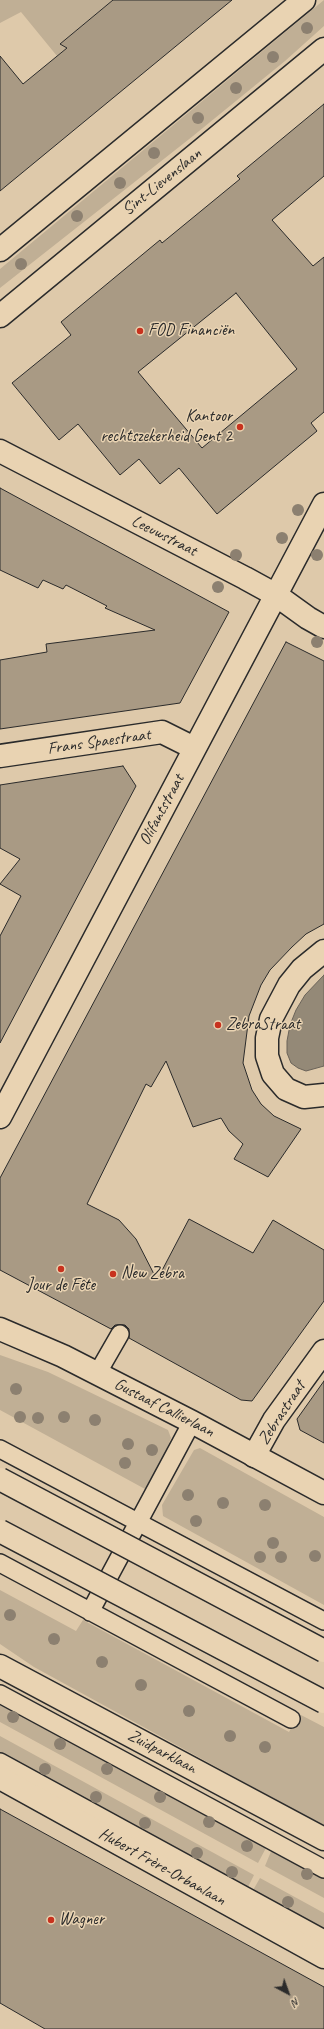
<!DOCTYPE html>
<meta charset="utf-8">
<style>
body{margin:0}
#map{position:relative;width:324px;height:2029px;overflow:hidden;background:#dec9aa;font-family:Caveat,sans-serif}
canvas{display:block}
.north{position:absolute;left:268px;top:1973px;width:40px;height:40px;-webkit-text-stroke:3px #e9d3b2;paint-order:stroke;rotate:139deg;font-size:11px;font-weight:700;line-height:16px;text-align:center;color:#2b2b2b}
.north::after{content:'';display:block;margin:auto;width:14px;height:18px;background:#2b2b2b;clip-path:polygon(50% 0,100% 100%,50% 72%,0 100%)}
</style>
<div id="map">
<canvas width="324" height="2029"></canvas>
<div class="north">N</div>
</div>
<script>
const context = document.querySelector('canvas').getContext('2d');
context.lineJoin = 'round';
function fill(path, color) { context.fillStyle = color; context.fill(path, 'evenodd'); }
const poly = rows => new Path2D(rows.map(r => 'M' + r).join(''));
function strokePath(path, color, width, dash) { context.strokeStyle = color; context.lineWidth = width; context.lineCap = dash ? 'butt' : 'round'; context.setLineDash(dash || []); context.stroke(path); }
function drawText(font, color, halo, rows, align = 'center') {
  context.font = font + ' Caveat,sans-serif'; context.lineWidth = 3; context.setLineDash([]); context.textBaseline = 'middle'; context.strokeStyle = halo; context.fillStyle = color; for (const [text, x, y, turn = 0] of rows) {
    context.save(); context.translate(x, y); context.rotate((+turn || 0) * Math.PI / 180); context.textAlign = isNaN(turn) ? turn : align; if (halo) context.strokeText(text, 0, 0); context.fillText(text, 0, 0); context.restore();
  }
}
const green = poly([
 [0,0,113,0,61,43,67,48,57,56,21,12,0,23],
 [324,0,324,26,285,61,193,136,0,288,0,269],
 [0,1355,48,1372,168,1430,171,1438,166,1451,145,1489,0,1410],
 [200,1448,324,1517,324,1605,163,1516,162,1505,194,1450],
 [0,1590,76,1631,83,1620,289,1732,299,1714,324,1727,324,1826,34,1667,0,1644],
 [0,1702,267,1846,258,1863,0,1722],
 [0,1736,254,1875,247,1889,0,1753],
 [272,1849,324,1876,324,1898,265,1866],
 [260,1878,324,1913,324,1931,252,1892]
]);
const water = poly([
 [324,975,324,1066,306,1071,298,1068,291,1063,287,1053,287,1041,290,1025,296,1010,305,995,324,975]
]);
const building = poly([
 [113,0,232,0,0,191,0,56,23,84,67,48,60,44,113,0],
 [324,104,324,176,272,220,313,266,324,257,324,412,311,423,317,431,217,514,179,468,160,484,139,459,120,475,78,424,59,440,12,383,71,335,61,322,160,240,162,243,240,179,237,176,324,104],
 [236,293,297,369,202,448,138,372,236,293],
 [0,488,229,612,180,703,0,729,0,660,47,652,46,644,155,630,105,608,107,606,66,585,63,589,43,580,38,588,0,570,0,488],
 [286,642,324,661,324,924,306,934,292,947,270,970,261,985,249,1016,243,1063,252,1090,261,1104,274,1116,301,1129,268,1177,234,1159,243,1144,229,1131,221,1118,193,1127,166,1061,151,1087,146,1084,87,1204,119,1220,136,1239,157,1280,189,1219,253,1253,273,1220,324,1250,324,1301,252,1401,241,1400,129,1338,129,1329,125,1325,115,1325,111,1329,0,1270,0,1178,286,642],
 [123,766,136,786,0,1043,0,936,21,896,0,884,20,859,0,848,0,785,123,766],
 [324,1381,324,1443,300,1430,297,1419,324,1381],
 [0,1809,324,1987,324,2029,45,2029,0,2003,0,1809]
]);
const lane = poly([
 [97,1374,120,1334],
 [0,1449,324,1621],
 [0,1563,291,1719],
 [90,1612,192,1422],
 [0,1694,324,1869],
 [0,1762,324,1939]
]);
const street = poly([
 [0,451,245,578,276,595,308,618,324,627],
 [0,756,162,732,194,748],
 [324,951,302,969,289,985,271,1019,267,1038,267,1056,273,1074,286,1089,304,1097,324,1095],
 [0,1117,324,504],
 [254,1456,274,1420,324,1351],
 [0,1778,324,1957]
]);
const secondary = poly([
 [0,1329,63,1356,192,1422,324,1493],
 [0,1666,324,1839]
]);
const primary = poly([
 [0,250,304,0],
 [0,316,324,49]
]);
const highwayBridge = poly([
 [0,1479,324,1651],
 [0,1531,324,1702]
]);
const trees = [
 [307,28],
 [273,57],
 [236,88],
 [198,118],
 [154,153],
 [120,183],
 [77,216],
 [21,264],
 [298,510],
 [282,538],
 [236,555],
 [317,555],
 [218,587],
 [317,642],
 [16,1389],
 [20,1417],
 [64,1417],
 [38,1418],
 [95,1420],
 [128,1444],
 [152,1450],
 [125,1463],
 [188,1495],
 [223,1503],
 [265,1505],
 [196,1521],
 [273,1543],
 [315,1556],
 [260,1557],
 [281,1557],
 [10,1615],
 [54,1639],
 [102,1662],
 [141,1685],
 [189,1711],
 [13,1717],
 [230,1736],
 [60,1744],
 [265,1747],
 [45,1769],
 [107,1769],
 [96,1797],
 [160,1797],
 [209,1822],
 [145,1823],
 [247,1846],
 [197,1853],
 [232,1872],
 [307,1874],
 [288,1902]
];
const markers = [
 [140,331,4,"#c8321e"],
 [240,427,4,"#c8321e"],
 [218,1025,4,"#c8321e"],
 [61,1269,4,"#c8321e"],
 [113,1274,4,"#c8321e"],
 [51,1920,4,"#c8321e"]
];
const streetNames = [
 ["Sint-Lievenslaan",162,182,-39],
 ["Leeuwstraat",164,536,27],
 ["Frans Spaestraat",99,742,-8],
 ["Olifantstraat",162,810,-62],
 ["Gustaaf Callierlaan",164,1408,27],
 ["Zebrastraat",282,1413,-57],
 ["Zuidparklaan",162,1752,28],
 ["Hubert Frère-Orbanlaan",162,1867,29]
];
const poiNames = [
 ["FOD Financiën",148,331],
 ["Kantoor",232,417,"right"],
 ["rechtszekerheid Gent 2",232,437,"right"],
 ["ZebraStraat",226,1025],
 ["New Zebra",121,1274],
 ["Jour de Fête",61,1286,"center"],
 ["Wagner",59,1920]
];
fill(green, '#c0af95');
fill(water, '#948977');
strokePath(water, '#6a6359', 1);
fill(building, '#a99a84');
strokePath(building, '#2b2b2b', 1);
strokePath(lane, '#2b2b2b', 20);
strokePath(street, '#2b2b2b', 25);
strokePath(secondary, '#2b2b2b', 25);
strokePath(primary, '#2b2b2b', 25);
strokePath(lane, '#e9d3b2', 17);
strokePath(street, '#e9d3b2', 22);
strokePath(secondary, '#e9d3b2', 22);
strokePath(primary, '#e9d3b2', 22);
strokePath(highwayBridge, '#2b2b2b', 25, []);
strokePath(highwayBridge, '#e9d3b2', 22);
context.fillStyle = '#8c8070';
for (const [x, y] of trees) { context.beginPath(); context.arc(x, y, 6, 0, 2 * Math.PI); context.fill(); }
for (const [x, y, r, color] of markers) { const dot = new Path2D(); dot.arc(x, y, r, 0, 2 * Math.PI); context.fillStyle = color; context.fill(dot); strokePath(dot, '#e9d3b2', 1.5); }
drawText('17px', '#2b2b2b', '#e9d3b2', streetNames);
drawText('17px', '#2b2b2b', '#e9d3b2', poiNames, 'left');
</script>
